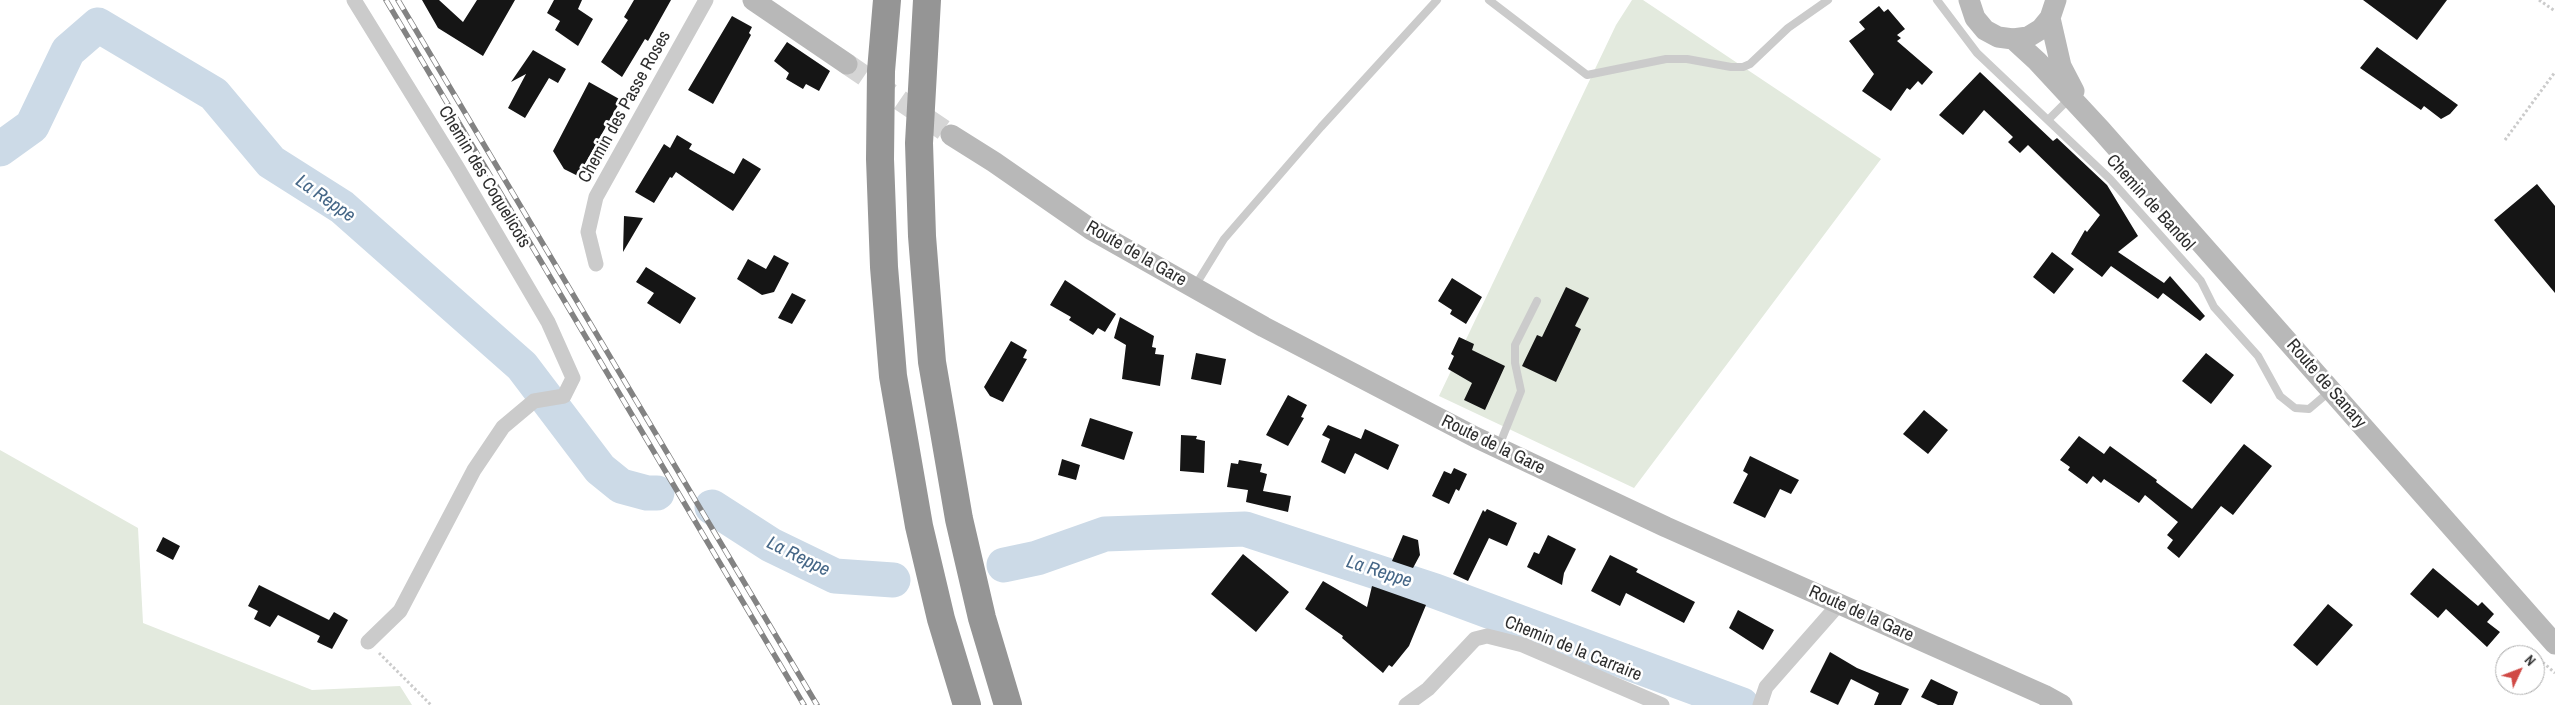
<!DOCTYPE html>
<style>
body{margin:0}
#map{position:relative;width:2555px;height:705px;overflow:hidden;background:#fff;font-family:"Archivo Narrow",sans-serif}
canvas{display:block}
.north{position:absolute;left:2495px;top:645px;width:50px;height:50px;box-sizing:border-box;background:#fff;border:1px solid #ababab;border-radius:50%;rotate:47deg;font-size:14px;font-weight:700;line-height:20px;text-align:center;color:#2e2e2e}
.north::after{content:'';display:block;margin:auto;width:18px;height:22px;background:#d04945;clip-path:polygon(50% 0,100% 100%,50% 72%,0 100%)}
</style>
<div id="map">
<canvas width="2555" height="705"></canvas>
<div class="north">N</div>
</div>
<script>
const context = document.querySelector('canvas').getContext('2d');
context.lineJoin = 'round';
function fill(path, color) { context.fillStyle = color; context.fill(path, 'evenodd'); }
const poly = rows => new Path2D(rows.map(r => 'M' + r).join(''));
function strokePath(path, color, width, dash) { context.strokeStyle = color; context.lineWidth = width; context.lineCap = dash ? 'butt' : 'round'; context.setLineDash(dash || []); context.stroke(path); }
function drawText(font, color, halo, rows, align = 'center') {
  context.font = font + ' "Archivo Narrow",sans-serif'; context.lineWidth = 5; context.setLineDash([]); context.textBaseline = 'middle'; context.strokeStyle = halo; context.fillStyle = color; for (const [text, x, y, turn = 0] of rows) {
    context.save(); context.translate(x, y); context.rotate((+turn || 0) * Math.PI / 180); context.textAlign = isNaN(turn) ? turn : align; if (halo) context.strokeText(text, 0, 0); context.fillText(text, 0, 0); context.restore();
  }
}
const green = poly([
 [1632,0,1643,0,1881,159,1634,488,1439,396,1616,25],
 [0,450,138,528,143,623,312,690,400,686,412,705,0,705]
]);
const river = poly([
 [0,149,32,126,68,51,98,25,214,94,271,162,342,207,522,366,600,469,621,486,647,493,657,493],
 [712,507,771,545,835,576,893,580],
 [1004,565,1037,558,1105,534,1245,529,1435,591,1742,705]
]);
const building = poly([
 [422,0,439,0,463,22,477,0,515,0,483,56,438,28],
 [554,0,582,0,578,9,593,19,578,46,555,30,560,21,547,13],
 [634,0,671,0,648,41,645,39,622,77,601,62,628,20,624,17],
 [2363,0,2447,0,2417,40],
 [1879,6,1884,12,1888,9,1905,29,1897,35,1901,38,1897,41,1933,72,1922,85,1918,81,1910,90,1907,88,1891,111,1862,91,1874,74,1849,41,1865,29,1859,22],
 [732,16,752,27,749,33,751,35,713,104,688,90],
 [787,42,830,71,819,91,806,84,803,89,786,79,789,73,774,61],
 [2377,47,2458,105,2450,114,2441,119,2424,106,2421,110,2360,68],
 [533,50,566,69,558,83,549,78,525,118,508,108,526,74,511,82],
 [1980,72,2053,141,2057,138,2107,185,2138,236,2118,252,2164,283,2170,276,2205,316,2200,321,2163,293,2158,299,2111,266,2102,277,2071,254,2085,230,2087,232,2100,215,2028,145,2020,153,2008,142,2013,137,1984,110,1963,135,1939,115],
 [589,82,621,100,578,176,564,169,553,151],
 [677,135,692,144,689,149,734,174,743,158,761,169,733,211,676,172,672,178,670,177,654,203,635,192,664,144,670,148],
 [2537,184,2555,206,2555,293,2494,220],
 [624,216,643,218,623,252],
 [2052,252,2074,269,2054,294,2033,277],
 [774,255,789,263,774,292,762,295,737,279,748,259,766,269],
 [646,267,696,298,680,324,647,303,654,293,636,282],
 [1452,278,1482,297,1466,324,1450,314,1452,310,1438,301],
 [1065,280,1116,314,1105,332,1098,328,1093,335,1069,320,1071,317,1050,305],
 [1566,287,1589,298,1575,326,1581,329,1556,382,1522,366,1537,335,1542,337],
 [792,293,806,300,792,324,778,318],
 [1120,317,1154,336,1152,347,1156,348,1155,354,1164,355,1160,386,1122,379,1126,345,1114,338],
 [1459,337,1474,344,1472,350,1505,366,1485,410,1464,400,1472,383,1448,369,1454,356,1451,354],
 [1011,341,1027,350,1023,358,1027,359,1003,402,990,396,984,387],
 [1196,353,1226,359,1221,385,1191,379],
 [2206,353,2234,375,2211,404,2182,381],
 [1288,395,1307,405,1301,417,1304,418,1288,446,1266,435],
 [1924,410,1948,430,1928,454,1903,434],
 [1090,418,1133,432,1124,460,1081,446],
 [1328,425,1361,439,1365,429,1399,445,1388,470,1355,453,1345,474,1321,462,1330,439,1322,435],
 [1181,435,1197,436,1196,439,1205,441,1204,473,1180,471],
 [2079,436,2104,454,2110,446,2157,480,2156,482,2192,509,2244,444,2272,466,2233,515,2221,506,2179,558,2167,548,2173,540,2167,535,2178,522,2145,495,2139,503,2104,479,2101,483,2093,476,2087,484,2068,470,2070,467,2060,460],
 [1750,456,1799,480,1791,494,1780,489,1765,518,1733,503,1748,474,1743,471],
 [1062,459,1080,465,1076,480,1058,475],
 [1239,460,1262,464,1260,472,1267,474,1263,491,1291,496,1288,512,1246,502,1248,490,1227,487,1231,463,1238,464],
 [1454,468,1467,474,1459,491,1456,489,1449,504,1432,496,1444,471,1451,474],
 [1487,509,1517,523,1507,546,1489,538,1468,581,1453,574,1483,510,1485,512],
 [1403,535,1418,540,1420,555,1413,568,1392,561],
 [1548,535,1576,549,1564,573,1562,585,1527,567,1534,552,1539,554],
 [163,537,180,546,173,560,156,551],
 [1243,554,1289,592,1256,632,1211,594],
 [1610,555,1638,569,1636,572,1695,602,1684,623,1626,593,1620,606,1591,591],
 [2433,568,2478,606,2482,602,2494,614,2487,622,2500,632,2487,647,2446,609,2438,618,2410,594],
 [1323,581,1367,607,1372,586,1426,605,1409,646,1392,667,1389,665,1383,673,1342,638,1343,636,1305,609],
 [259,585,329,620,334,612,348,620,332,649,317,642,320,636,278,615,270,627,254,619,258,611,248,606],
 [2328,604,2353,625,2317,666,2293,645],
 [1738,610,1774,630,1763,650,1729,628],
 [1830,652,1857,668,1909,689,1901,705,1874,705,1879,693,1851,679,1838,705,1810,692],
 [1931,679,1958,692,1953,705,1938,705,1921,697]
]);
const secondaryTunnel = poly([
 [847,64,951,135]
]);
const path = poly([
 [2539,0,2555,11],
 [2505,140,2555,72],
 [379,653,431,705],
 [2539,659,2555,673]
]);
const lane = poly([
 [1489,0,1587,75,1666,59,1687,59,1731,67,1743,67,1750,64,1788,28,1828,0],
 [1937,0,1977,53,2110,179,2201,281,2214,307,2258,356,2280,396,2295,408,2309,409,2329,392],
 [2048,120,2070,98],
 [1195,286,1224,239,1321,127,1437,0],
 [1499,446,1521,391,1515,363,1515,345,1537,301]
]);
const street = poly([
 [354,0,457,167,548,322,573,378,564,396,534,401,503,427,474,470,400,611,368,642],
 [596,264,588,232,596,197,706,0],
 [1406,705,1428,689,1475,639,1487,636,1523,645,1662,705],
 [1760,705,1766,687,1839,604]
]);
const secondary = poly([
 [753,0,847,64],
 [1969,0,1975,18,1985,30,1998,37,2013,39,2028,37,2041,29,2050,18,2056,0],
 [2050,18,2061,66,2074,91],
 [2013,39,2037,61,2101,130,2555,644],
 [951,135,994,162,1092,230,1264,327,1475,437,1666,527,2044,695,2062,705]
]);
const highway = poly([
 [887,0,881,71,880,159,884,267,893,376,919,526,941,619,967,705],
 [927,0,919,143,922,236,932,362,959,519,982,618,1008,705]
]);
const rail = poly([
 [386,0,804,705],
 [398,0,817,705]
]);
const streetNames = [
 ["Chemin des Passe Roses",625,107,-61],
 ["Chemin des Coquelicots",484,177,59],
 ["Chemin de Bandol",2150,203,48],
 ["Route de la Gare",1136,254,30],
 ["Route de Sanary",2326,384,49],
 ["Route de la Gare",1493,445,26],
 ["Route de la Gare",1861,614,24],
 ["Chemin de la Carraire",1573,649,22]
];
const waterNames = [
 ["La Reppe",325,199,35],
 ["La Reppe",798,557,26],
 ["La Reppe",1379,572,18]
];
fill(green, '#e3eade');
strokePath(river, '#ccdae7', 35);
fill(building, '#151515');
strokePath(secondaryTunnel, '#d5d5d5', 21, [21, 11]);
strokePath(path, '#cbcbcb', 3, [2.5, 2.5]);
strokePath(lane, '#cbcbcb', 8);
strokePath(street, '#cbcbcb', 15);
strokePath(secondary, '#b8b8b8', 21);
strokePath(highway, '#959595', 28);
strokePath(rail, '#838383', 5.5);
strokePath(rail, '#fff', 4, [11]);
drawText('18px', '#2e2e2e', '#fff', streetNames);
drawText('italic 19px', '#466787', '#fff', waterNames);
</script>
